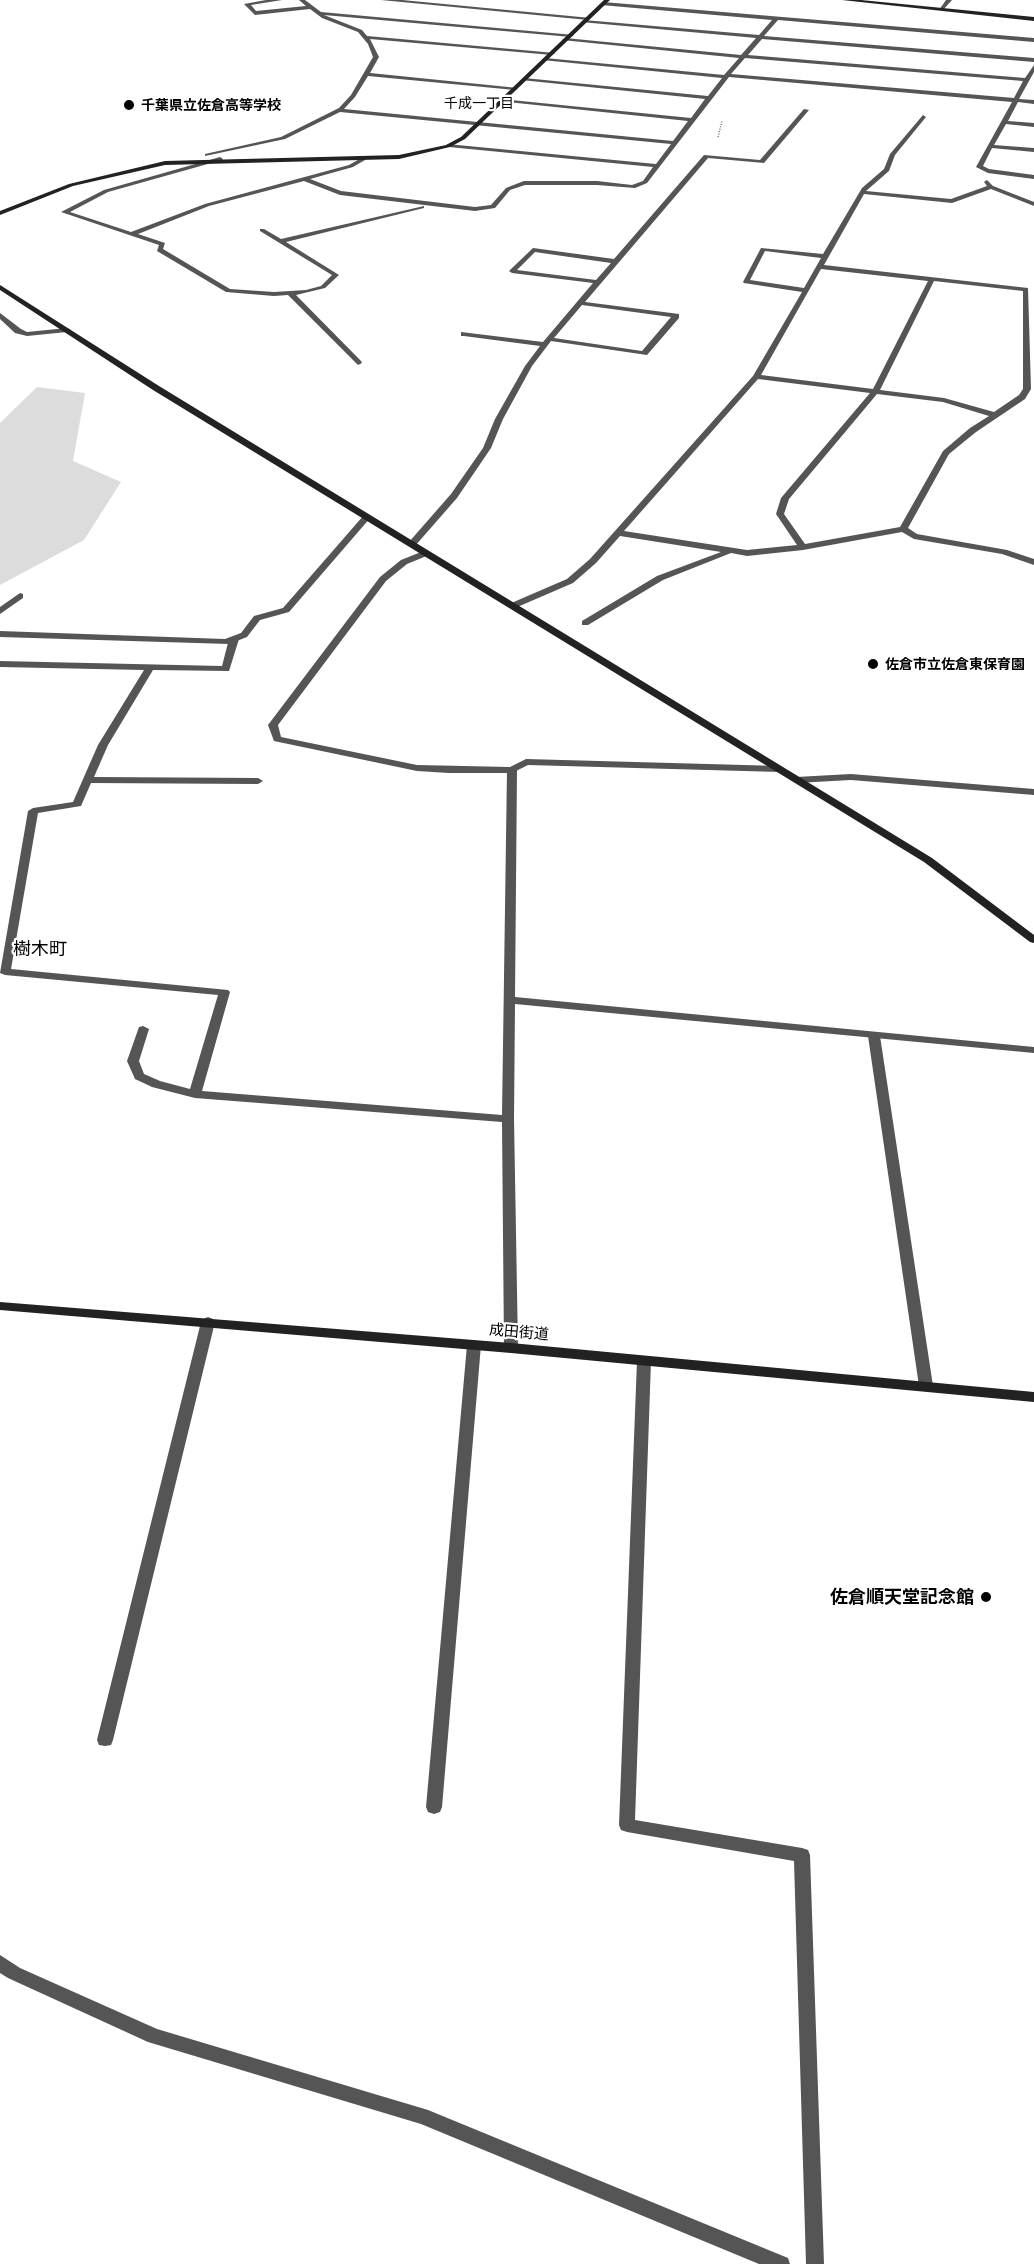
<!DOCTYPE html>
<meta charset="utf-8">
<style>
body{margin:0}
canvas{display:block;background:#fff}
</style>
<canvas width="1034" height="2264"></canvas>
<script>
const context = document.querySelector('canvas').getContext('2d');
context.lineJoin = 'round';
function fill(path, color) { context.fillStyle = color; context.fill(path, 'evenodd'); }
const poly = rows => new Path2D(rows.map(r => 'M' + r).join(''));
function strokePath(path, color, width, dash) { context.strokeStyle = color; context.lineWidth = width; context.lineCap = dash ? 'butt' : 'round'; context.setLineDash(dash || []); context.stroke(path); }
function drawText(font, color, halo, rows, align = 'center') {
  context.font = font + ' Ubuntu,"Noto Sans JP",sans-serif'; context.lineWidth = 4.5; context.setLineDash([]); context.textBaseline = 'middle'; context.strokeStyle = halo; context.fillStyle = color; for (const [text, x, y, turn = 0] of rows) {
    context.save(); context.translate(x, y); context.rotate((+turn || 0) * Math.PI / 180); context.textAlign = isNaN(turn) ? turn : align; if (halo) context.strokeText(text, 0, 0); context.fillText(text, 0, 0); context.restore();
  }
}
const green = poly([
 [37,387,85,393,73,461,121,482,84,540,0,585,0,423]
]);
const path = poly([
 [718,137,722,121]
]);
const lane = poly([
 [364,515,371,517,289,612,260,620,247,637,229,644,0,637,0,631,225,639,241,633,254,616,283,608,364,515],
 [426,550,430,553,429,555,407,564,386,581,278,725,281,737,417,765,510,767,526,759,780,766,785,769,780,772,528,765,512,773,449,773,417,771,274,741,268,725,380,577,401,560,426,550],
 [20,593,23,594,23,598,0,614,0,607,20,593],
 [874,1033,880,1036,933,1386,931,1389,926,1391,921,1389,919,1386,868,1036,874,1033]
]);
const street = poly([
 [266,0,282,0,251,5,256,11,306,6,299,0,305,0,321,12,574,35,571,37,324,15,362,30,367,36,555,53,552,55,370,39,379,57,370,73,518,88,515,90,368,76,355,97,344,109,673,141,688,121,498,101,501,99,691,118,705,99,521,80,524,78,708,96,722,78,542,60,545,58,724,75,739,58,562,40,565,38,741,55,756,38,581,22,584,20,759,35,772,20,601,5,603,2,1034,38,1034,42,778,20,764,36,1034,58,1034,62,762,39,748,55,1025,78,1034,65,1034,72,1019,99,1034,100,1034,104,1018,102,1008,121,1034,123,1034,127,1006,124,994,145,1034,148,1034,152,992,148,983,166,989,169,1034,175,1034,179,988,173,976,167,1012,102,729,77,647,183,635,188,597,185,525,185,510,190,495,208,475,211,340,195,304,181,209,206,138,234,165,243,163,249,230,289,274,292,306,290,321,286,332,275,260,231,260,229,264,229,281,239,424,206,424,208,286,242,339,275,325,288,296,295,361,361,362,363,358,365,288,295,274,296,226,292,157,251,159,245,61,212,104,190,220,157,223,159,222,160,108,192,70,212,131,232,205,204,349,165,363,157,366,159,365,160,353,167,310,179,341,191,475,207,491,205,506,188,524,181,597,181,632,185,643,181,653,167,449,147,447,144,656,164,671,144,340,112,285,139,205,156,205,154,281,137,339,108,351,95,373,57,368,44,358,32,322,18,310,9,255,15,244,4,266,0],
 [745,58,1023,81,1014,98,731,74,745,58],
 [381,0,402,0,591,18,588,20,381,0],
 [946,0,952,0,943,10,939,10,946,0],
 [804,109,809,110,764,163,708,158,585,302,679,314,679,318,647,355,551,341,532,366,503,419,491,448,457,498,415,546,409,546,409,542,451,494,483,448,495,419,525,366,540,346,464,336,461,336,461,332,543,342,593,283,512,273,509,271,510,270,533,248,614,259,704,155,760,160,804,109],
 [535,252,611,263,596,280,517,270,535,252],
 [582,305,671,317,642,351,554,338,582,305],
 [923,115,926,117,895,155,889,171,866,191,951,199,987,186,984,182,987,180,993,186,1034,202,1034,206,991,189,952,203,864,194,824,265,1028,288,1031,389,1025,399,976,432,949,454,908,528,917,534,1007,550,1034,559,1034,565,1002,554,914,539,902,532,803,550,747,556,731,553,663,580,588,625,582,625,582,621,657,576,721,552,620,536,596,563,573,583,515,608,509,608,509,604,567,579,590,559,753,376,802,292,744,283,743,282,761,248,823,254,862,188,884,169,890,154,923,115],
 [765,251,821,258,804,288,750,280,765,251],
 [821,269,928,281,873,389,761,375,821,269],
 [934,281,1023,291,1023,389,1019,395,994,412,944,398,880,390,934,281],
 [758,379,870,393,781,498,776,514,797,545,747,550,624,531,758,379],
 [877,394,943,402,989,416,970,428,943,451,900,527,805,544,784,514,789,499,877,394],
 [0,313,21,329,27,332,67,328,71,330,67,332,27,336,15,333,0,319,0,313],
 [234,636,239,639,229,671,153,670,108,745,94,777,258,778,263,781,258,784,91,783,81,806,38,813,11,969,228,990,230,992,202,1091,502,1115,507,770,512,767,517,770,515,997,1034,1047,1034,1053,515,1004,514,1119,518,1348,516,1351,506,1351,504,1348,502,1122,195,1098,152,1087,135,1079,127,1061,139,1027,143,1026,149,1029,139,1061,144,1074,160,1081,190,1089,218,995,5,975,0,973,28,811,33,808,73,802,98,745,144,670,0,667,0,661,222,666,229,639,234,636],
 [851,774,1034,789,1034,795,851,780,796,783,791,780,796,777,851,774],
 [208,1317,213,1319,215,1322,113,1740,111,1745,105,1746,99,1745,97,1740,201,1322,203,1319,208,1317],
 [474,1340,479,1342,481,1345,442,1807,440,1812,434,1814,428,1812,426,1807,467,1345,469,1342,474,1340],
 [644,1356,649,1358,651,1361,635,1820,802,1848,808,1850,810,1855,824,2264,806,2264,794,1861,627,1832,621,1830,619,1825,637,1361,639,1358,644,1356],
 [0,1955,20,1968,157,2029,428,2110,788,2258,790,2264,759,2264,421,2124,148,2042,8,1978,0,1973,0,1955]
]);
const secondary = poly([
 [604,0,610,0,465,139,450,147,399,159,165,165,73,186,0,215,0,211,69,184,165,161,399,155,446,145,461,137,604,0],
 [842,0,861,0,1034,17,1034,21,842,0],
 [0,285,159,386,932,858,1034,935,1034,943,1030,942,924,862,153,390,0,290,0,285],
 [0,1302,511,1343,1034,1392,1034,1402,511,1353,0,1310,0,1302]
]);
const markers = [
 [129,105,6,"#000"],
 [873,664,6,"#000"],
 [986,1597,6,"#000"]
];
const farNeighbourhoodnames = [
 ["千成一丁目",479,103]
];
const farPoinames = [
 ["千葉県立佐倉高等学校",141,105],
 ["佐倉市立佐倉東保育園",885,664]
];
const streetNames = [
 ["成田街道",519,1332,5]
];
const quarterNames = [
 ["樹木町",40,949]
];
const nearPoinames = [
 ["佐倉順天堂記念館",974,1597]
];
fill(green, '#dcdcdc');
strokePath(path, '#777', 1.5, [1, 1.5]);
fill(lane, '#555');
fill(street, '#555');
fill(secondary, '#222');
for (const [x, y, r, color] of markers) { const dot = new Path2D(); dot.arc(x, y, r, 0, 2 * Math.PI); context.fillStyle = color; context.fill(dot); strokePath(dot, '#fff', 2); }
drawText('14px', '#000', '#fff', farNeighbourhoodnames);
drawText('bold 14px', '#000', '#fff', farPoinames, 'left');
drawText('15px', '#000', '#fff', streetNames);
drawText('18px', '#000', '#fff', quarterNames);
drawText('bold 18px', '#000', '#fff', nearPoinames, 'right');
</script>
